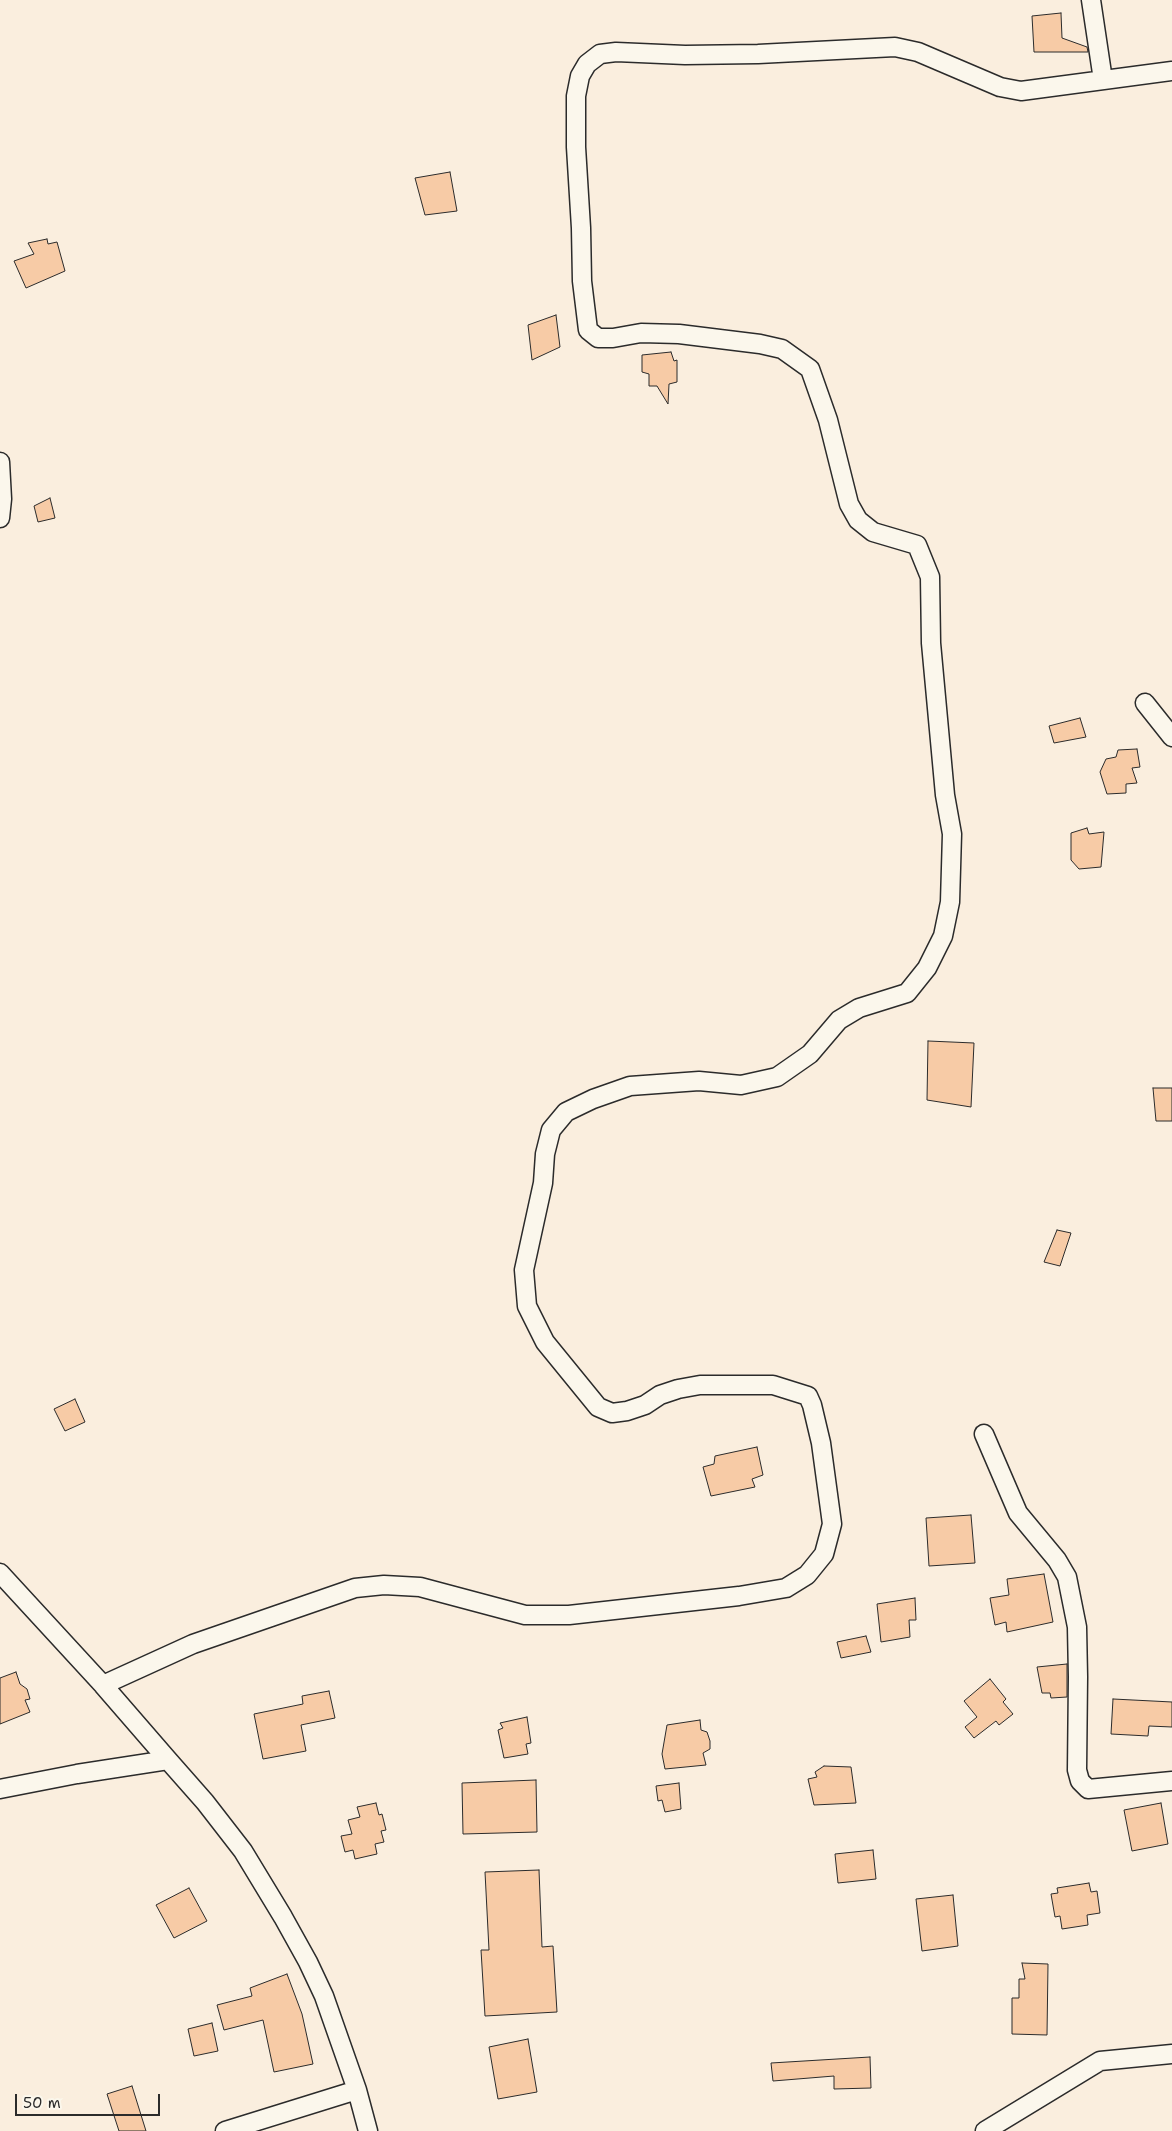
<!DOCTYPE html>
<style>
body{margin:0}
#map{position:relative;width:1172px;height:2131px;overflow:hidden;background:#faeede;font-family:"Shantell Sans",sans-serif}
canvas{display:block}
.scale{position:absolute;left:15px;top:2094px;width:145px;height:22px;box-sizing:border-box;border:2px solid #2b2b2b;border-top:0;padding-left:6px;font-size:15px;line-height:18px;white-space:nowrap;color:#2b2b2b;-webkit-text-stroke:4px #fbf7ec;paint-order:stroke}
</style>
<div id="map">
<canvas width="1172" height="2131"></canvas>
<div class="scale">50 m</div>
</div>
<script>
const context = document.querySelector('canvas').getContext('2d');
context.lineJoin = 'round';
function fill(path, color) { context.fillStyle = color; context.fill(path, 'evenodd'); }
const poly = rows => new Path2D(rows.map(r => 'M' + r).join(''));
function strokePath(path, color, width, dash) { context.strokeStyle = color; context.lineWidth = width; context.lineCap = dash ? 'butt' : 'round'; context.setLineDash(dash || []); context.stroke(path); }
const building = poly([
 [1061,13,1062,38,1087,47,1088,52,1034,52,1032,16,1061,13],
 [450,172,457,211,425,215,415,178,450,172],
 [47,239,48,244,57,242,65,271,26,288,14,261,34,254,28,243,47,239],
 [556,315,560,347,532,360,528,325,556,315],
 [671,352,674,361,677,360,677,382,669,384,668,404,657,386,649,386,649,374,642,372,642,355,671,352],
 [50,498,55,518,38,522,34,506,50,498],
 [1080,718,1086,737,1054,743,1049,726,1080,718],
 [1137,749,1140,767,1132,768,1137,783,1126,784,1126,793,1107,794,1100,772,1106,759,1116,757,1118,750,1137,749],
 [1087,828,1089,834,1104,832,1101,867,1079,869,1071,860,1071,833,1087,828],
 [928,1041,974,1043,971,1107,927,1100,928,1041],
 [1153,1088,1172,1088,1172,1121,1156,1121,1153,1088],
 [1057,1230,1071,1233,1060,1266,1044,1262,1057,1230],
 [75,1399,85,1422,65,1431,54,1409,75,1399],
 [757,1447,763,1475,752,1479,755,1487,711,1496,703,1467,714,1464,715,1456,757,1447],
 [971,1515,975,1563,929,1566,926,1518,971,1515],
 [1044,1574,1053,1622,1007,1632,1006,1622,995,1625,990,1598,1009,1595,1007,1579,1044,1574],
 [915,1598,916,1620,909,1620,910,1637,881,1642,877,1604,915,1598],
 [866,1636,871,1652,841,1658,837,1642,866,1636],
 [1067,1664,1067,1697,1051,1698,1050,1693,1042,1693,1037,1667,1067,1664],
 [16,1672,20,1684,27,1689,30,1699,25,1700,30,1712,0,1724,0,1678,16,1672],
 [990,1679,1006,1699,1003,1702,1013,1714,999,1725,996,1721,974,1738,965,1727,977,1717,964,1701,990,1679],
 [329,1691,335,1718,301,1725,306,1751,263,1759,254,1714,303,1704,302,1696,329,1691],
 [1113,1699,1172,1702,1172,1727,1149,1726,1148,1736,1111,1734,1113,1699],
 [527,1717,531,1743,526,1744,528,1754,504,1758,498,1730,503,1728,500,1723,527,1717],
 [700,1720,701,1730,707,1732,710,1741,710,1749,703,1753,706,1765,665,1769,662,1754,667,1725,700,1720],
 [824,1766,851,1767,856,1803,814,1805,808,1779,817,1777,815,1772,824,1766],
 [536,1780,537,1832,463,1834,462,1783,536,1780],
 [679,1783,681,1809,665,1812,662,1800,658,1801,656,1786,679,1783],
 [376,1803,379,1815,382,1814,386,1830,381,1831,384,1842,375,1844,377,1854,355,1859,353,1850,345,1852,341,1836,352,1834,348,1820,360,1817,357,1807,376,1803],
 [1161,1803,1168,1844,1132,1851,1124,1810,1161,1803],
 [873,1850,876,1879,838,1883,835,1854,873,1850],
 [539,1870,542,1947,553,1946,557,2012,485,2016,481,1950,489,1950,485,1872,539,1870],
 [1089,1883,1091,1892,1097,1891,1100,1913,1087,1915,1088,1925,1062,1929,1060,1916,1055,1917,1051,1894,1058,1893,1057,1888,1089,1883],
 [189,1888,207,1921,174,1938,156,1905,189,1888],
 [953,1895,958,1946,922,1951,916,1899,953,1895],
 [1022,1963,1048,1964,1047,2035,1012,2034,1012,1998,1019,1998,1019,1979,1025,1979,1022,1963],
 [287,1974,302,2014,313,2064,274,2072,263,2020,224,2030,217,2005,252,1996,250,1988,287,1974],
 [212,2023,218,2051,194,2056,188,2029,212,2023],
 [528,2039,537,2092,498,2099,489,2047,528,2039],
 [870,2057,871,2088,834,2089,834,2076,773,2081,771,2063,870,2057],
 [132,2086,146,2131,119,2131,107,2094,132,2086]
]);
const minor = poly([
 [1091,0,1103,80],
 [0,462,2,499,0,518],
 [1145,703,1172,737],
 [984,1434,1018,1513,1057,1560,1067,1577,1077,1627,1078,1677,1077,1770,1080,1781,1088,1789,1172,1781],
 [0,1573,103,1685,168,1760,205,1802,243,1851,283,1917,308,1962,324,1996,357,2090,368,2131],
 [103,1685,193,1644,355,1588,384,1585,420,1587,525,1615,569,1615,739,1596,786,1588,807,1575,824,1554,832,1524,821,1443,812,1405,808,1396,773,1385,700,1385,678,1389,660,1395,645,1405,627,1411,612,1413,598,1407,545,1342,527,1306,524,1270,543,1183,545,1154,551,1130,566,1112,593,1099,630,1086,699,1081,741,1085,777,1077,810,1054,839,1020,859,1008,907,993,927,968,943,936,950,902,952,834,945,795,931,643,930,577,917,545,873,532,858,520,849,504,828,420,810,369,782,349,760,344,679,334,641,333,613,338,598,338,588,330,582,281,581,228,576,147,576,96,580,76,587,64,600,54,616,52,685,55,758,54,895,47,918,52,1000,87,1021,91,1172,71],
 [0,1789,77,1774,168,1760],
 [225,2131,357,2090],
 [985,2131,1100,2061,1172,2054]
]);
fill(building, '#f7cba6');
strokePath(building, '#2b2b2b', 1);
strokePath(minor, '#2b2b2b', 21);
strokePath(minor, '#fbf7ec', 18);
</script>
